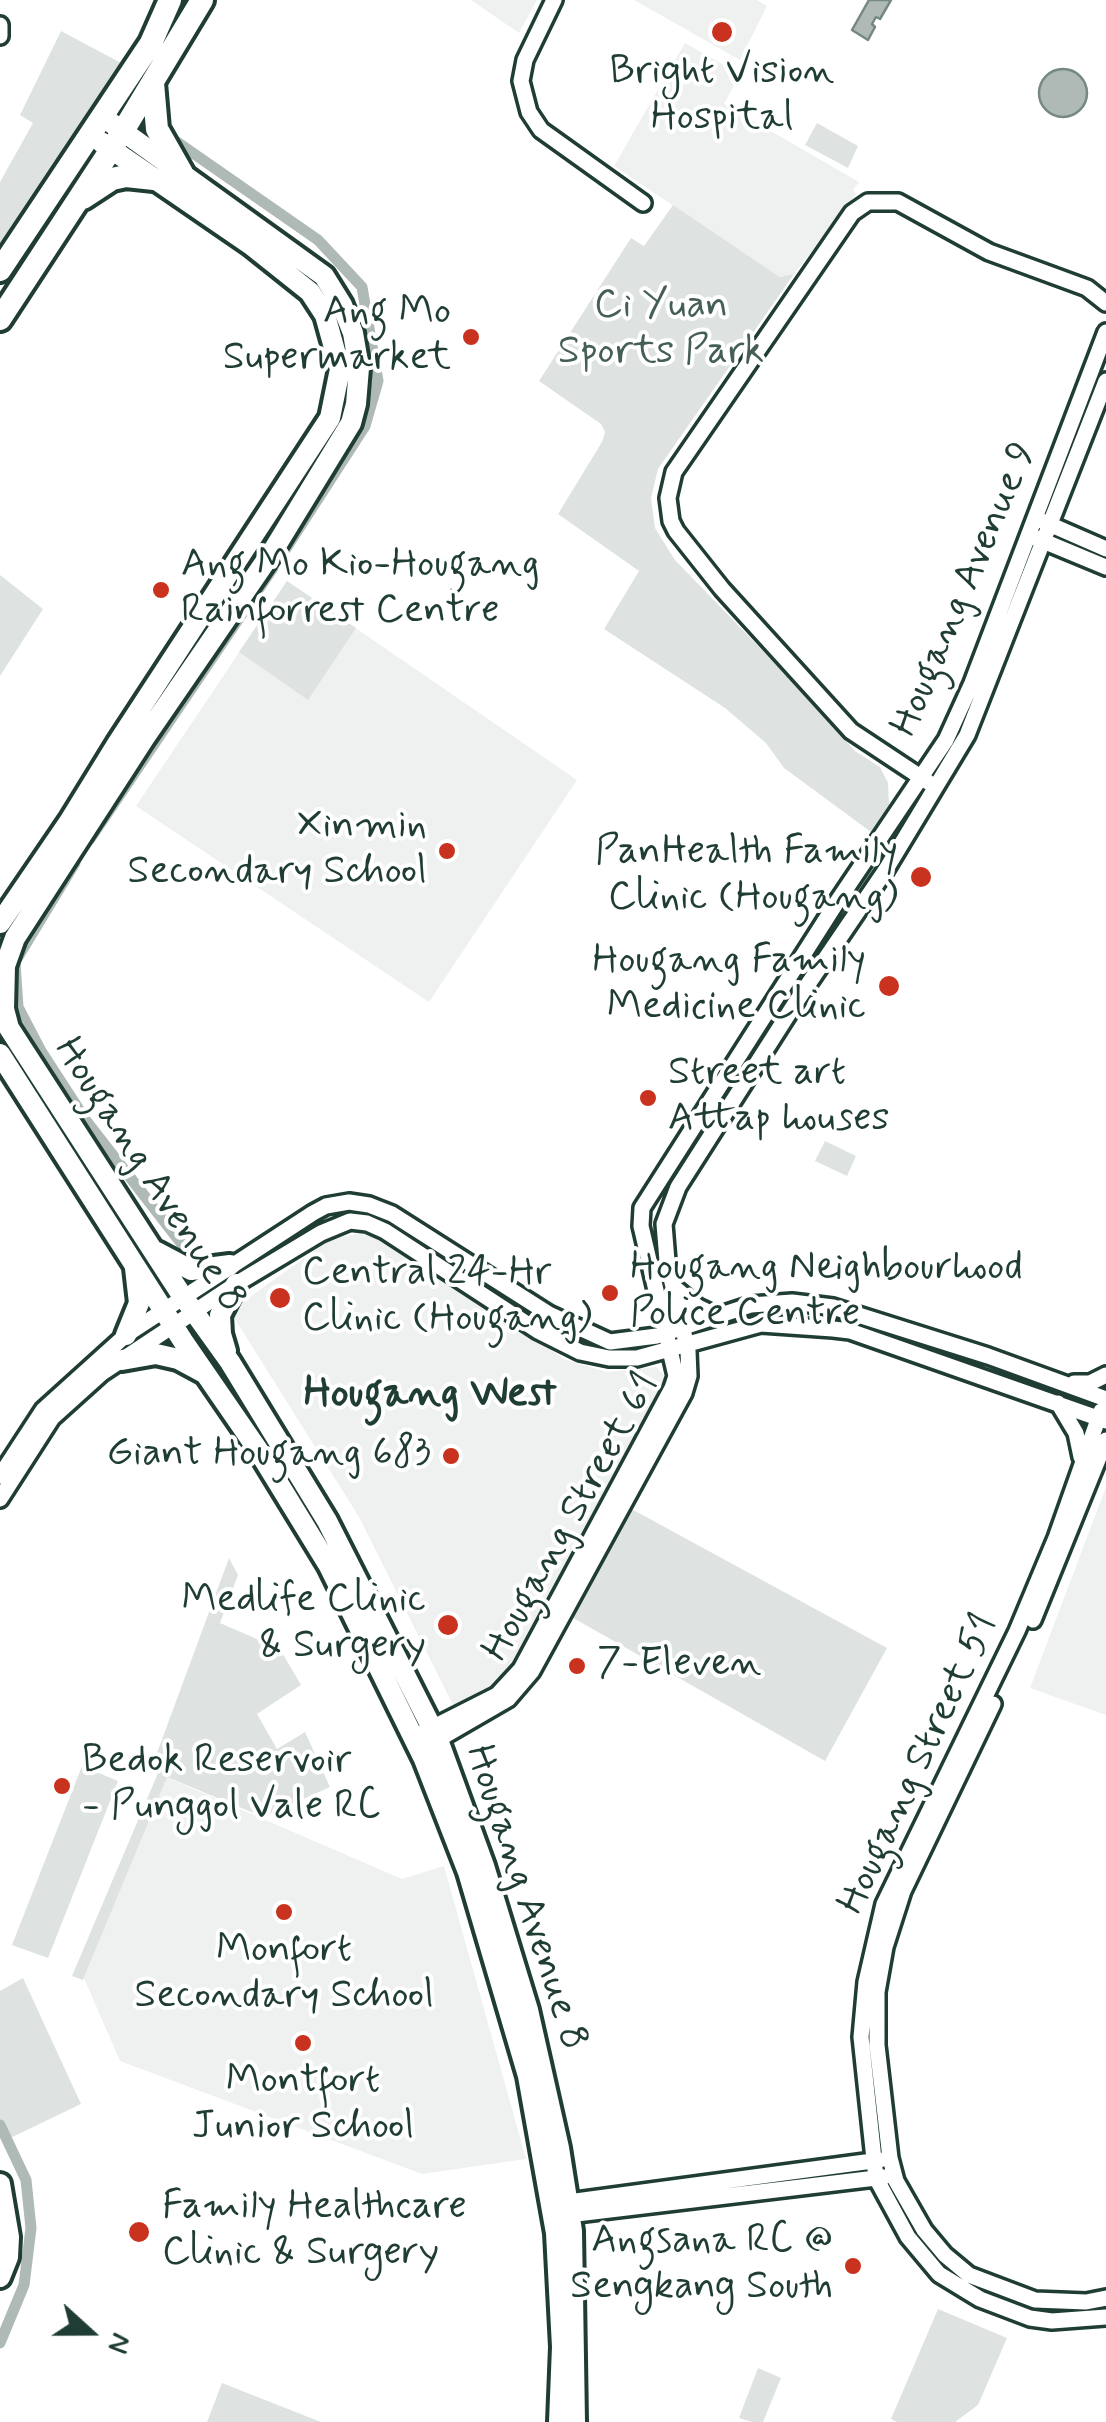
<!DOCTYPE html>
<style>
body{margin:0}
#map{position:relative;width:1106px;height:2422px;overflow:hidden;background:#fff;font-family:Mynerve,sans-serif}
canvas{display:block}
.north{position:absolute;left:40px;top:2282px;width:100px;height:100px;-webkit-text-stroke:8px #fff;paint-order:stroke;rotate:111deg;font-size:28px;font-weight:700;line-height:40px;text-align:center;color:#1f3d34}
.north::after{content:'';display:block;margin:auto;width:35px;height:45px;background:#1f3d34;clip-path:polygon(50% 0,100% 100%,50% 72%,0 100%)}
</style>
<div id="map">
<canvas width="1106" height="2422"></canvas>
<div class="north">N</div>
</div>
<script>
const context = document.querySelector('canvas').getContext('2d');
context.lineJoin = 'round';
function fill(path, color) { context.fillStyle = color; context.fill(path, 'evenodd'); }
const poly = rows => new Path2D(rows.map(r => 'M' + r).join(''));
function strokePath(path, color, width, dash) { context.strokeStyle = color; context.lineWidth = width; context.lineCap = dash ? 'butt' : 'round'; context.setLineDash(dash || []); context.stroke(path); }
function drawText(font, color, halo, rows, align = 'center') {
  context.font = font + ' Mynerve,sans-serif'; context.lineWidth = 8; context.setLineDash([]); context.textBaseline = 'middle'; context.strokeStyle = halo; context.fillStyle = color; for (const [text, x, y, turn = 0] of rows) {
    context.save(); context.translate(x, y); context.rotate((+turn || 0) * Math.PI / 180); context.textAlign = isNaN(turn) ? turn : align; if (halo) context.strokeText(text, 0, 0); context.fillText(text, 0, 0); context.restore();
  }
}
const built = poly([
 [471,0,537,0,519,33],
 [634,0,757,0,767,6,740,60],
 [685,43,740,74,724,104,859,182,853,190,856,194,794,274,780,277,614,166],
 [287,581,577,780,429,1002,136,806],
 [362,1233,385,1241,566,1360,607,1372,656,1367,668,1379,505,1678,453,1705,359,1517,233,1316,237,1306,331,1239],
 [1106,1487,1106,1715,1030,1688],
 [166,1777,402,1879,444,1866,526,2159,422,2174,120,2061,84,1978]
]);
const green = poly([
 [61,31,123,64,0,254,0,182,33,123,20,115],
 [817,123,858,146,848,168,805,145],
 [673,205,780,277,794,274,658,469,651,498,655,528,675,560,793,682,855,751,880,767,888,783,889,805,871,832,784,768,766,743,725,708,604,629,639,571,558,514,602,442,605,432,601,424,539,381,631,238,644,246],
 [0,575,43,609,0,676],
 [287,581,356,628,308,700,239,652],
 [825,1141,856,1156,847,1176,815,1161],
 [626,1506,887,1648,825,1761,568,1615],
 [229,1558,238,1575,220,1623,280,1649,301,1685,257,1714,277,1749,305,1732,330,1787,263,1817,167,1777,83,1980,72,1976,158,1773,151,1769],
 [82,1766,118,1781,48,1958,12,1945],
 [23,1978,81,2104,4,2141,0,2134,0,1991],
 [938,2309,1007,2338,978,2405,955,2422,897,2422,891,2419],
 [758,2368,781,2378,763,2422,752,2422,739,2418],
 [222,2383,321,2422,207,2422]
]);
const water = poly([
 [869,0,891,0,880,19,876,17,872,24,875,27,868,40,852,30,869,0],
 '1039 93a24 24 0 1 1 48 0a24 24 0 1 1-48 0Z'
]);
const canal = poly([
 [177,142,318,240,362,287,378,381,365,426,283,553],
 [90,839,273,568],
 [75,863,15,962,18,1007,41,1051,87,1122,192,1257],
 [0,2125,26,2180,31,2228,24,2285,0,2343]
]);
const minor = poly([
 [554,0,525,60,521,81,529,112,541,130,643,203],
 [0,25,0,36],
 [1042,521,1106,549],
 [1036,538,1106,567],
 [928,782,851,731,722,589,676,531,671,521,668,498,674,472,852,213,868,202,898,202,989,252,1087,288,1106,303],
 [675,1288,698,1307,715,1315],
 [1074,1383,1090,1383,1106,1375],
 [1058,1403,1076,1433,1081,1457],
 [1101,1411,1056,1538,1017,1631,884,1904,866,1982,861,2037,876,2178,908,2237,939,2274,980,2299,1030,2318,1052,2321,1106,2317],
 [0,1476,43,1410,126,1335,313,1213,326,1206,349,1202,369,1205,392,1214,549,1314,610,1342,657,1336,751,1305,792,1302,833,1307,988,1356,1106,1399],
 [0,1499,52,1418,102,1373,236,1284,321,1233,350,1221,367,1223,385,1231,538,1331,580,1352,609,1358,637,1358,761,1324,833,1329,850,1331,1106,1421],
 [1033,1620,1106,1440],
 [993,1704,903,1891,885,1947,877,1992,877,2045,890,2158,896,2181,924,2230,945,2255,969,2275,1035,2300,1086,2302,1106,2298],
 [414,1737,497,1695,521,1669,672,1388,676,1376,641,1226,642,1208,835,905,946,740,972,683,1106,332],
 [420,1750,508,1699,532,1671,684,1393,689,1376,688,1351,667,1261,664,1224,678,1187,796,1002,885,871,967,735,1106,381],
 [561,2203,880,2160],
 [560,2216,884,2177]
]);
const major = poly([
 [103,117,324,276,342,305,353,333,359,368,356,404,351,423,274,549,145,737,15,938,5,966,4,1009,9,1028,179,1291,230,1362,327,1521,438,1740,484,1866,528,2010,559,2148,572,2231,575,2422],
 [0,923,69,822,117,744,330,418,340,369,325,315,310,292,251,245,101,142],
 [0,1054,183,1341,258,1450,329,1566,424,1759,468,1872,528,2076,556,2233,562,2347,559,2422],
 [157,1252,191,1270,230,1265],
 [126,1335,139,1303,135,1268],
 [226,1351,221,1334,220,1315,236,1284],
 [122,1360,156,1354,178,1359,204,1373],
 [0,2184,9,2237,8,2257,0,2277]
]);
const highway = poly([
 [153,83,157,129,182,173],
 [83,198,112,179,126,176,154,179],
 [0,270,151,43,170,0],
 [0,319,123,131,202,0]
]);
const markers = [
 [722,32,12,"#c8321e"],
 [471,337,10,"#c8321e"],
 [161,590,10,"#c8321e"],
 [447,851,10,"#c8321e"],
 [921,877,12,"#c8321e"],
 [889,986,12,"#c8321e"],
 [648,1098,10,"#c8321e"],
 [610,1293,10,"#c8321e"],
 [280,1298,12,"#c8321e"],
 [451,1456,10,"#c8321e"],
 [448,1625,12,"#c8321e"],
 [577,1666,10,"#c8321e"],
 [62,1786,10,"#c8321e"],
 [284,1912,10,"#c8321e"],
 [303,2043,10,"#c8321e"],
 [139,2232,12,"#c8321e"],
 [853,2266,10,"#c8321e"]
];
const poiNames = [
 ["Bright Vision",722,74,"center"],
 ["Hospital",722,120,"center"],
 ["Ang Mo",451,314],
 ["Supermarket",451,360],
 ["Ang Mo Kio-Hougang",181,567,"left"],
 ["Rainforrest Centre",181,613,"left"],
 ["Xinmin",427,828],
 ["Secondary School",427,874],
 ["PanHealth Family",898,854],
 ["Clinic (Hougang)",898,900],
 ["Hougang Family",866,963],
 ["Medicine Clinic",866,1009],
 ["Street art",668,1075,"left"],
 ["Attap houses",668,1121,"left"],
 ["Hougang Neighbourhood",630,1270,"left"],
 ["Police Centre",630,1316,"left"],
 ["Central 24-Hr",302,1275,"left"],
 ["Clinic (Hougang)",302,1321,"left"],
 ["Giant Hougang 683",431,1456],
 ["Medlife Clinic",426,1602],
 ["& Surgery",426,1648],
 ["7-Eleven",597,1666,"left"],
 ["Bedok Reservoir",82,1763,"left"],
 ["- Punggol Vale RC",82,1809,"left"],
 ["Monfort",284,1952,"center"],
 ["Secondary School",284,1998,"center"],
 ["Montfort",303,2083,"center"],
 ["Junior School",303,2129,"center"],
 ["Family Healthcare",162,2209,"left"],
 ["Clinic & Surgery",162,2255,"left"],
 ["Angsana RC @",833,2243],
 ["Sengkang South",833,2289]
];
const parkNames = [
 ["Ci Yuan",661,308],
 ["Sports Park",661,354]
];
const streetNames = [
 ["Hougang Avenue 9",966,590,-67],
 ["Hougang Avenue 8",148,1176,57],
 ["Hougang Street 61",573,1518,-61],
 ["Hougang Street 51",920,1765,-65],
 ["Hougang Avenue 8",524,1898,72]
];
const neighbourhoodNames = [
 ["Hougang West",430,1396]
];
fill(built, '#eef1f0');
fill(green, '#dee3e2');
fill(water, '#afbab7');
strokePath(water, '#758883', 2.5);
strokePath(canal, '#afbab7', 11);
strokePath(minor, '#1f3d34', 22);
strokePath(major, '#1f3d34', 28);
strokePath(highway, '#1f3d34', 30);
strokePath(minor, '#fff', 15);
strokePath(major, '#fff', 20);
strokePath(highway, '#fff', 22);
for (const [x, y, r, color] of markers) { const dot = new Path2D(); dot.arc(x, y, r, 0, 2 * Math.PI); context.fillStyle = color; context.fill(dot); strokePath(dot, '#fff', 4); }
drawText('40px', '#1f3d34', '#fff', poiNames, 'right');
drawText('40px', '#455e57', '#fff', parkNames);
drawText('40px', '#1f3d34', '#fff', streetNames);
drawText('bold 42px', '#1f3d34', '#fff', neighbourhoodNames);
</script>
